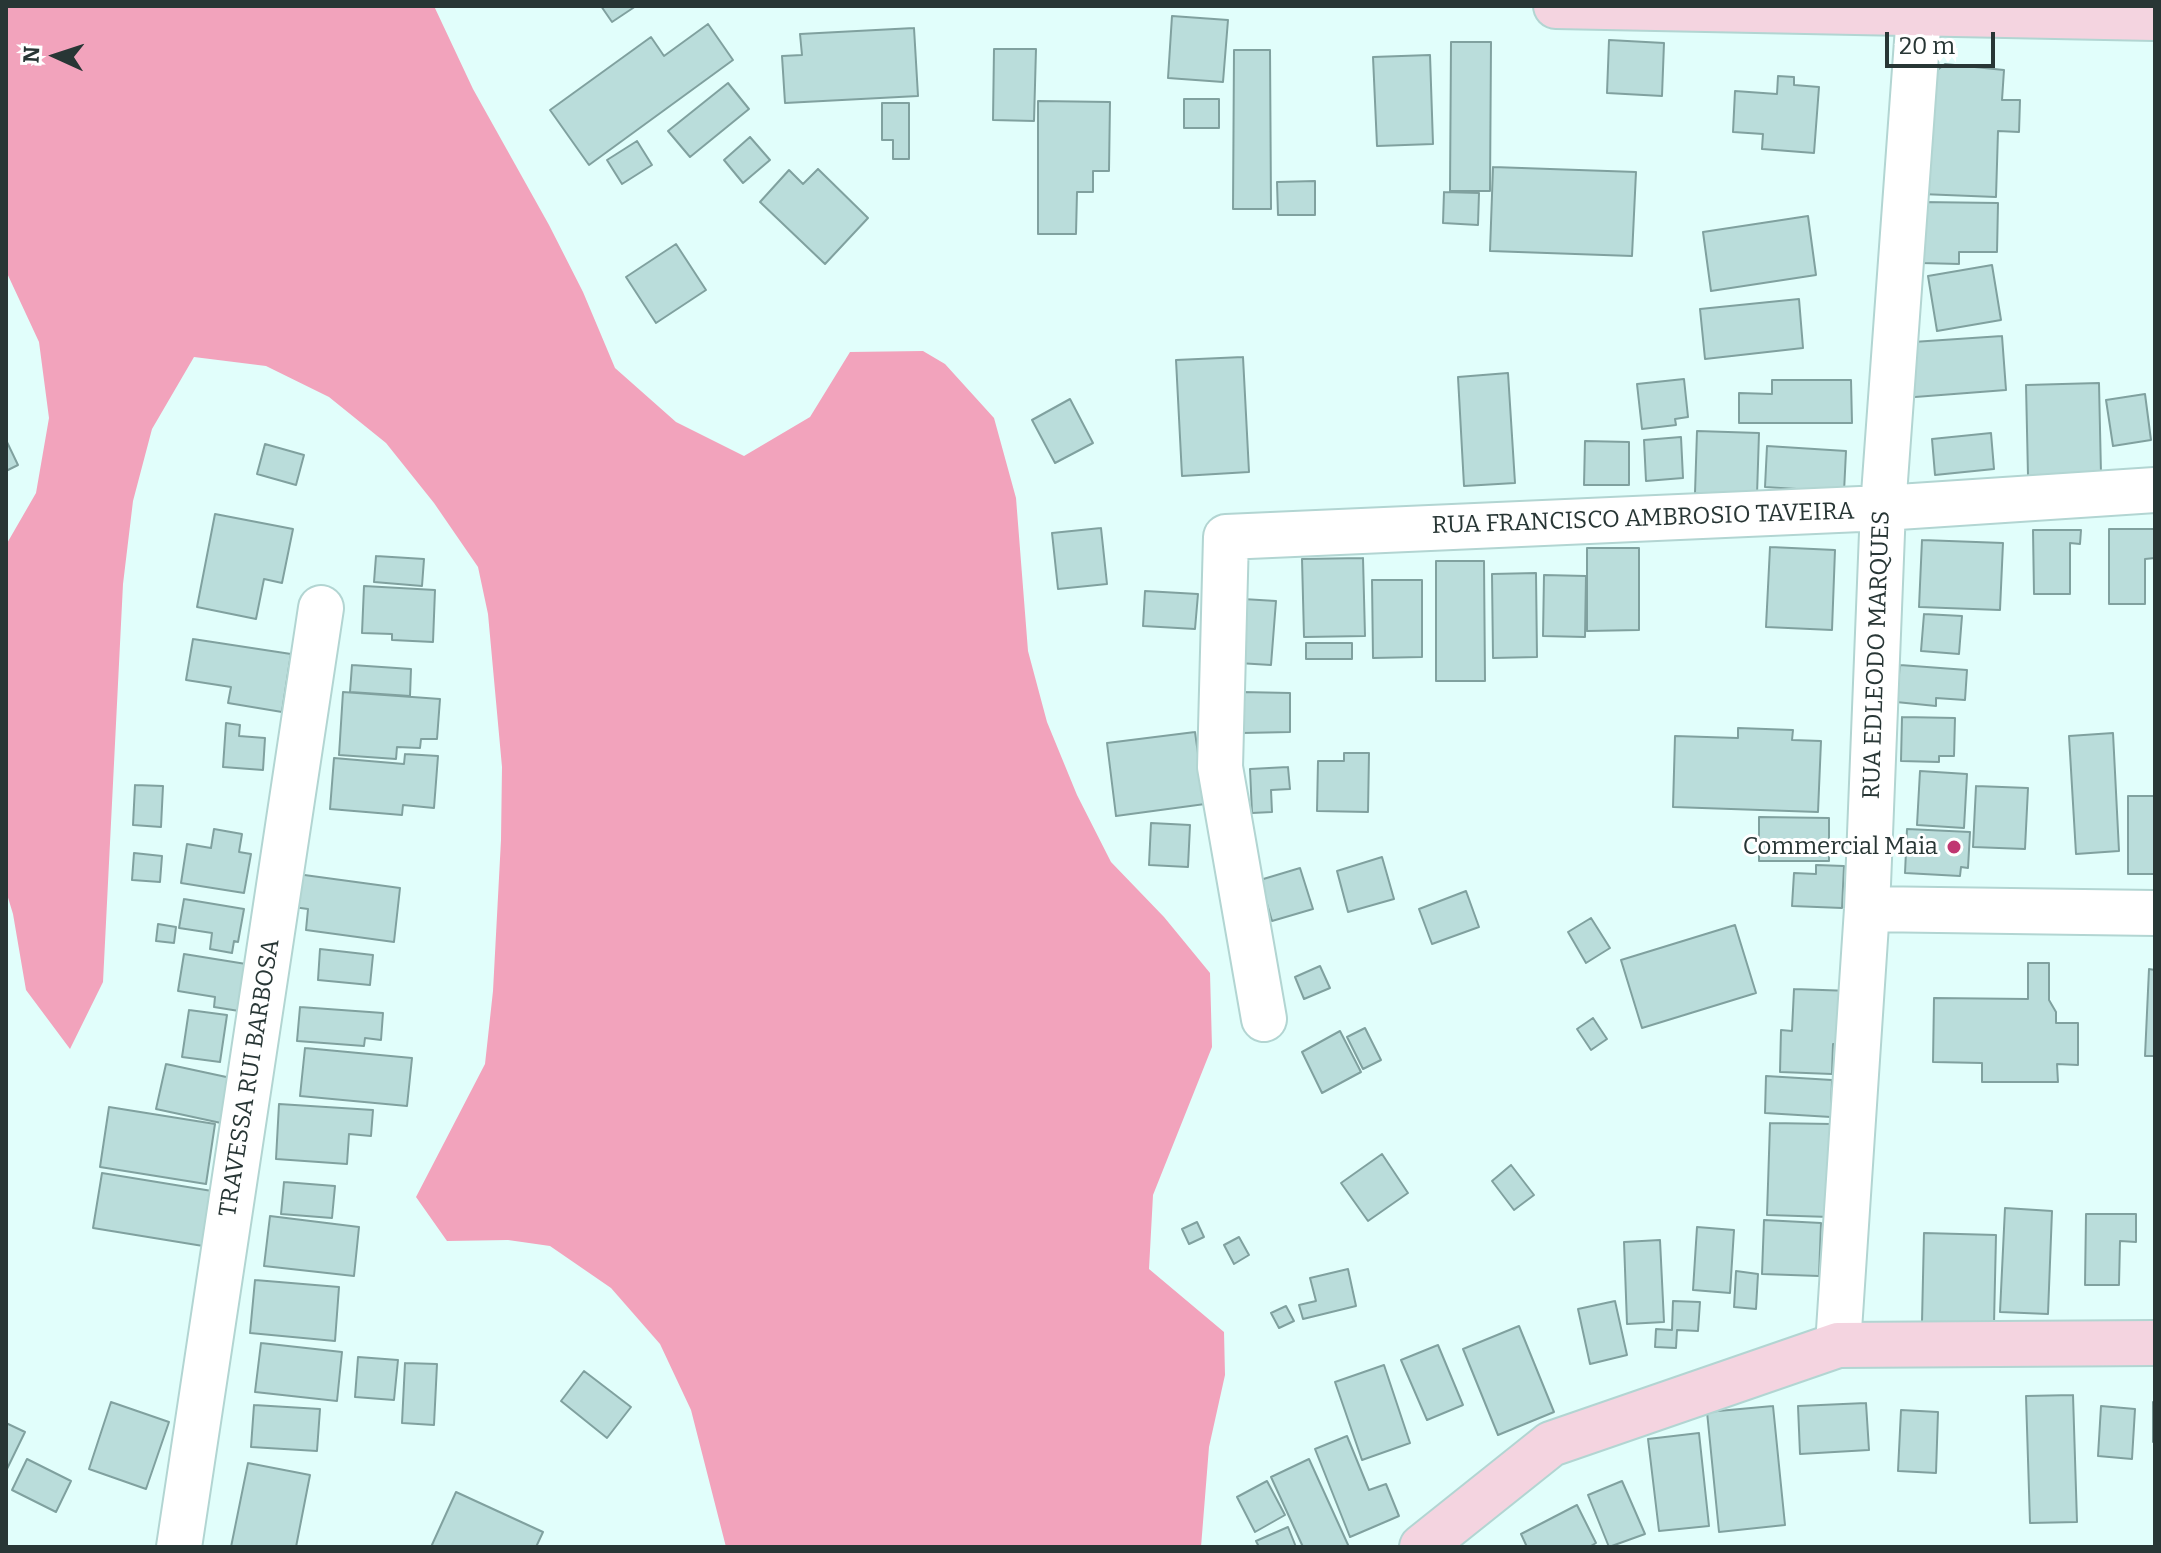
<!DOCTYPE html>
<style>
body{margin:0}
#map{position:relative;width:2161px;height:1553px;overflow:hidden;background:#e1fefb;font-family:Bitter,serif}
canvas{display:block}
.frame{position:absolute;inset:0;border:8px solid #283635;pointer-events:none}
.north{position:absolute;left:16px;top:16px;width:80px;height:80px;-webkit-text-stroke:6px #fff;paint-order:stroke;rotate:273deg;font-size:22px;font-weight:700;line-height:32px;text-align:center;color:#283635}
.north::after{content:'';display:block;margin:auto;width:28px;height:36px;background:#283635;clip-path:polygon(50% 0,100% 100%,50% 72%,0 100%)}
.scale{position:absolute;left:1885px;top:32px;width:110px;height:36px;box-sizing:border-box;border:4px solid #283635;border-top:0;padding-left:10px;font-size:24px;line-height:28px;white-space:nowrap;color:#283635;-webkit-text-stroke:6px #fff;paint-order:stroke}
</style>
<div id="map">
<canvas width="2161" height="1553"></canvas>
<div class="frame"></div>
<div class="north">N</div>
<div class="scale">20 m</div>
</div>
<script>
const context = document.querySelector('canvas').getContext('2d');
context.lineJoin = 'round';
function fill(path, color) { context.fillStyle = color; context.fill(path, 'evenodd'); }
const poly = rows => new Path2D(rows.map(r => 'M' + r).join(''));
function strokePath(path, color, width, dash) { context.strokeStyle = color; context.lineWidth = width; context.lineCap = dash ? 'butt' : 'round'; context.setLineDash(dash || []); context.stroke(path); }
function drawText(font, color, halo, rows, align = 'center') {
  context.font = font + ' Bitter,serif'; context.lineWidth = 6; context.setLineDash([]); context.textBaseline = 'middle'; context.strokeStyle = halo; context.fillStyle = color; for (const [text, x, y, turn = 0] of rows) {
    context.save(); context.translate(x, y); context.rotate((+turn || 0) * Math.PI / 180); context.textAlign = isNaN(turn) ? turn : align; if (halo) context.strokeText(text, 0, 0); context.fillText(text, 0, 0); context.restore();
  }
}
const forest = poly([
 [6,6,434,6,473,89,549,225,583,292,615,368,676,422,744,456,810,417,850,352,923,351,945,364,994,418,1016,498,1028,651,1047,722,1077,795,1111,862,1164,917,1210,973,1212,1047,1153,1195,1149,1269,1224,1332,1225,1375,1209,1447,1201,1547,726,1547,691,1410,660,1344,611,1288,550,1246,508,1240,447,1241,416,1197,485,1064,493,991,501,840,502,767,488,614,478,567,434,503,386,443,329,397,266,366,194,357,152,429,133,501,123,584,103,982,70,1049,26,990,13,914,6,891,6,545,36,493,49,418,39,342,6,271]
]);
const building = poly([
 [601,6,636,6,612,22,601,6],
 [1172,16,1228,20,1223,82,1168,78,1172,16],
 [708,24,733,60,589,165,550,110,651,37,664,56,708,24],
 [914,28,918,96,785,103,782,56,802,55,800,34,914,28],
 [1609,40,1664,43,1662,96,1607,93,1609,40],
 [1451,42,1491,42,1490,191,1450,191,1451,42],
 [994,49,1036,49,1034,121,993,120,994,49],
 [1234,50,1270,50,1271,209,1233,209,1234,50],
 [1430,55,1433,144,1377,146,1373,57,1430,55],
 [1945,64,2004,70,2002,100,2020,100,2019,132,1998,131,1996,197,1921,194,1926,79,1945,64],
 [1778,76,1794,77,1794,85,1819,87,1814,153,1762,149,1763,134,1733,132,1735,91,1777,94,1778,76],
 [728,83,749,109,690,157,668,131,728,83],
 [1184,99,1219,99,1219,128,1184,128,1184,99],
 [1038,101,1110,102,1109,171,1093,171,1093,192,1077,192,1076,234,1038,234,1038,101],
 [882,103,909,103,909,159,893,159,893,140,882,140,882,103],
 [750,137,770,160,743,183,724,160,750,137],
 [637,141,652,165,622,184,607,160,637,141],
 [1493,167,1636,172,1632,256,1490,251,1493,167],
 [818,169,868,218,825,264,760,202,789,170,803,184,818,169],
 [1315,181,1315,215,1278,215,1277,182,1315,181],
 [1444,192,1479,193,1478,225,1443,223,1444,192],
 [1921,202,1998,203,1997,252,1959,252,1959,264,1921,263,1921,202],
 [1808,216,1816,275,1711,291,1703,232,1808,216],
 [676,244,706,290,656,323,626,277,676,244],
 [1992,265,2001,320,1937,331,1928,276,1992,265],
 [1799,299,1803,348,1705,359,1700,309,1799,299],
 [2002,336,2006,390,1902,398,1898,343,2002,336],
 [1243,357,1249,472,1182,476,1176,360,1243,357],
 [1508,373,1515,483,1464,486,1458,377,1508,373],
 [1684,379,1688,417,1675,419,1676,425,1642,429,1637,384,1684,379],
 [1772,380,1851,380,1852,423,1739,423,1739,393,1772,394,1772,380],
 [2099,383,2101,474,2028,476,2026,385,2099,383],
 [2145,394,2151,440,2113,446,2106,400,2145,394],
 [1070,399,1093,443,1055,463,1032,420,1070,399],
 [1697,431,1759,433,1757,495,1695,493,1697,431],
 [1991,433,1994,469,1935,475,1932,439,1991,433],
 [1681,437,1683,478,1646,481,1644,440,1681,437],
 [6,440,18,465,6,471,6,440],
 [1585,441,1629,442,1629,485,1584,485,1585,441],
 [265,444,304,455,296,485,257,474,265,444],
 [1767,446,1846,451,1844,492,1765,487,1767,446],
 [215,514,293,529,282,583,264,579,256,619,197,607,215,514],
 [1101,528,1107,584,1058,589,1052,533,1101,528],
 [2109,529,2155,529,2155,558,2145,559,2145,604,2109,604,2109,529],
 [2033,530,2081,530,2080,544,2070,543,2070,594,2034,594,2033,530],
 [1922,540,2003,543,2000,610,1919,607,1922,540],
 [1770,547,1835,550,1832,630,1766,627,1770,547],
 [1587,548,1639,548,1639,630,1587,631,1587,548],
 [376,556,424,559,422,586,374,582,376,556],
 [1363,558,1365,636,1304,637,1302,559,1363,558],
 [1436,561,1484,561,1485,681,1436,681,1436,561],
 [1536,573,1537,657,1493,658,1492,574,1536,573],
 [1544,575,1586,576,1585,637,1543,636,1544,575],
 [1372,580,1422,580,1422,657,1373,658,1372,580],
 [364,586,435,590,433,642,392,640,392,634,362,633,364,586],
 [1145,591,1198,594,1195,629,1143,626,1145,591],
 [1243,599,1276,601,1271,665,1238,663,1243,599],
 [1924,614,1962,616,1959,654,1921,651,1924,614],
 [193,639,291,654,282,712,228,703,231,687,186,680,193,639],
 [1306,643,1352,643,1352,659,1306,659,1306,643],
 [352,665,411,669,410,696,350,692,352,665],
 [1900,665,1967,670,1965,700,1936,698,1936,706,1896,702,1900,665],
 [343,692,440,699,437,739,421,739,420,748,397,747,396,759,339,755,343,692],
 [1242,692,1290,693,1290,732,1242,733,1242,692],
 [1902,717,1955,718,1954,756,1939,756,1939,762,1901,761,1902,717],
 [226,723,240,725,239,736,265,738,263,770,223,767,226,723],
 [1738,728,1793,730,1792,740,1821,741,1818,812,1673,807,1675,736,1738,738,1738,728],
 [1195,732,1205,804,1116,816,1107,743,1195,732],
 [2113,733,2119,851,2076,854,2069,736,2113,733],
 [1344,753,1369,753,1368,812,1317,811,1318,761,1344,761,1344,753],
 [405,754,438,756,434,808,403,805,402,815,330,809,334,758,404,764,405,754],
 [1288,767,1290,789,1271,790,1272,812,1252,813,1250,769,1288,767],
 [1920,771,1967,774,1964,828,1917,825,1920,771],
 [135,785,163,786,161,827,133,825,135,785],
 [1976,786,2028,788,2025,849,1973,847,1976,786],
 [2128,796,2155,796,2155,874,2128,874,2128,796],
 [1759,817,1829,818,1829,861,1759,861,1759,817],
 [1151,823,1190,825,1188,867,1149,865,1151,823],
 [214,829,242,834,239,852,251,854,244,893,181,883,187,844,211,848,214,829],
 [1907,829,1970,832,1968,868,1961,867,1960,876,1905,873,1907,829],
 [134,853,162,856,160,882,132,880,134,853],
 [1382,857,1394,899,1348,912,1337,871,1382,857],
 [1816,865,1844,866,1842,908,1792,906,1794,873,1816,874,1816,865],
 [1300,868,1313,909,1272,921,1260,880,1300,868],
 [297,874,400,888,394,942,306,930,308,909,293,907,297,874],
 [1466,891,1479,927,1432,944,1419,909,1466,891],
 [184,899,244,909,238,942,234,941,232,953,210,949,212,933,179,928,184,899],
 [1591,918,1610,948,1586,963,1568,932,1591,918],
 [158,924,176,927,174,943,156,941,158,924],
 [1735,925,1756,993,1642,1028,1621,960,1735,925],
 [320,949,373,955,370,985,318,980,320,949],
 [184,954,246,964,239,1011,214,1007,215,997,178,991,184,954],
 [2028,963,2049,963,2049,1000,2056,1012,2056,1023,2078,1023,2078,1065,2057,1064,2058,1082,1982,1082,1982,1063,1933,1062,1934,998,2028,999,2028,963],
 [1320,966,1330,988,1304,999,1295,977,1320,966],
 [2149,969,2155,970,2155,1056,2145,1056,2149,969],
 [1794,989,1851,991,1849,1044,1833,1044,1832,1074,1780,1072,1781,1030,1792,1031,1794,989],
 [300,1007,383,1013,381,1040,365,1038,364,1046,297,1041,300,1007],
 [189,1010,227,1015,220,1062,182,1057,189,1010],
 [1593,1018,1607,1039,1591,1050,1577,1029,1593,1018],
 [1365,1028,1381,1060,1363,1069,1347,1037,1365,1028],
 [1340,1031,1361,1072,1322,1093,1302,1052,1340,1031],
 [305,1048,412,1058,407,1106,300,1096,305,1048],
 [166,1064,231,1078,221,1123,156,1109,166,1064],
 [1766,1076,1832,1080,1831,1117,1765,1113,1766,1076],
 [279,1104,373,1110,371,1136,349,1134,347,1164,276,1159,279,1104],
 [109,1107,215,1124,206,1184,100,1167,109,1107],
 [1770,1123,1832,1124,1830,1217,1767,1215,1770,1123],
 [1382,1154,1408,1193,1368,1221,1341,1183,1382,1154],
 [1511,1165,1534,1195,1514,1210,1492,1181,1511,1165],
 [102,1173,212,1191,203,1246,93,1228,102,1173],
 [284,1182,335,1186,332,1218,281,1214,284,1182],
 [2005,1208,2052,1211,2048,1314,2000,1312,2005,1208],
 [2086,1214,2136,1214,2136,1242,2120,1241,2119,1285,2085,1285,2086,1214],
 [270,1216,359,1227,354,1276,264,1266,270,1216],
 [1764,1220,1821,1223,1819,1276,1762,1274,1764,1220],
 [1197,1222,1204,1237,1189,1244,1182,1229,1197,1222],
 [1697,1227,1734,1230,1730,1293,1693,1290,1697,1227],
 [1924,1233,1996,1235,1994,1324,1922,1322,1924,1233],
 [1239,1237,1249,1255,1234,1264,1224,1245,1239,1237],
 [1660,1240,1664,1322,1627,1324,1624,1242,1660,1240],
 [1348,1269,1356,1306,1303,1319,1299,1305,1316,1301,1310,1278,1348,1269],
 [1736,1271,1758,1274,1756,1309,1734,1307,1736,1271],
 [255,1280,339,1287,335,1341,250,1333,255,1280],
 [1615,1301,1627,1355,1590,1364,1578,1309,1615,1301],
 [1673,1301,1700,1302,1698,1331,1677,1330,1676,1348,1655,1347,1656,1329,1672,1330,1673,1301],
 [1286,1306,1294,1321,1279,1328,1271,1313,1286,1306],
 [1519,1326,1554,1412,1498,1435,1463,1349,1519,1326],
 [261,1343,342,1352,337,1401,255,1392,261,1343],
 [1438,1345,1463,1405,1427,1420,1401,1360,1438,1345],
 [358,1357,398,1360,394,1400,355,1397,358,1357],
 [405,1363,437,1364,434,1425,402,1423,405,1363],
 [1384,1365,1410,1443,1362,1460,1335,1382,1384,1365],
 [584,1371,631,1407,607,1438,561,1401,584,1371],
 [2073,1395,2077,1522,2030,1523,2026,1396,2073,1395],
 [111,1402,169,1422,146,1489,89,1469,111,1402],
 [2153,1402,2155,1402,2155,1442,2153,1442,2153,1402],
 [1866,1403,1869,1450,1800,1454,1798,1406,1866,1403],
 [254,1405,320,1409,317,1451,251,1447,254,1405],
 [1773,1406,1785,1525,1719,1532,1707,1412,1773,1406],
 [2101,1406,2135,1409,2132,1459,2098,1456,2101,1406],
 [1901,1410,1938,1412,1936,1473,1898,1471,1901,1410],
 [6,1423,25,1432,6,1471,6,1423],
 [1699,1433,1709,1526,1659,1531,1648,1439,1699,1433],
 [1347,1436,1369,1490,1386,1484,1399,1516,1350,1537,1315,1449,1347,1436],
 [27,1459,71,1481,56,1512,12,1490,27,1459],
 [1309,1459,1349,1547,1303,1547,1271,1477,1309,1459],
 [248,1463,310,1475,296,1547,231,1547,248,1463],
 [1267,1481,1285,1515,1255,1532,1237,1497,1267,1481],
 [1622,1481,1645,1534,1609,1547,1588,1495,1622,1481],
 [456,1492,543,1532,536,1547,431,1547,456,1492],
 [1577,1505,1596,1543,1589,1547,1527,1547,1521,1534,1577,1505],
 [1288,1527,1296,1547,1259,1547,1256,1541,1288,1527]
]);
const street = poly([
 [1867,909,2155,913],
 [1264,1019,1220,767,1226,537,1883,508,2155,490],
 [1838,1345,1867,909,1883,508,1919,14],
 [179,1547,321,608]
]);
const secondary = poly([
 [1556,6,2155,18],
 [1422,1547,1551,1444,1838,1345,2155,1343]
]);
const markers = [
 [1954,847,8,"#c03671"]
];
const streetNames = [
 ["RUA FRANCISCO AMBROSIO TAVEIRA",1643,519,-2],
 ["RUA EDLEODO MARQUES",1877,655,-88],
 ["TRAVESSA RUI BARBOSA",250,1078,-81]
];
const poiNames = [
 ["Commercial Maia",1938,847]
];
fill(forest, '#f2a3bc');
fill(building, '#badddb');
strokePath(building, '#80a19f', 2);
strokePath(street, '#b2d5d2', 48);
strokePath(secondary, '#b2d5d2', 48);
strokePath(street, '#fff', 44);
strokePath(secondary, '#f4d4e0', 44);
for (const [x, y, r, color] of markers) { const dot = new Path2D(); dot.arc(x, y, r, 0, 2 * Math.PI); context.fillStyle = color; context.fill(dot); strokePath(dot, '#fff', 3); }
drawText('24px', '#283635', '#fff', streetNames);
drawText('24px', '#283635', '#fff', poiNames, 'right');
</script>
